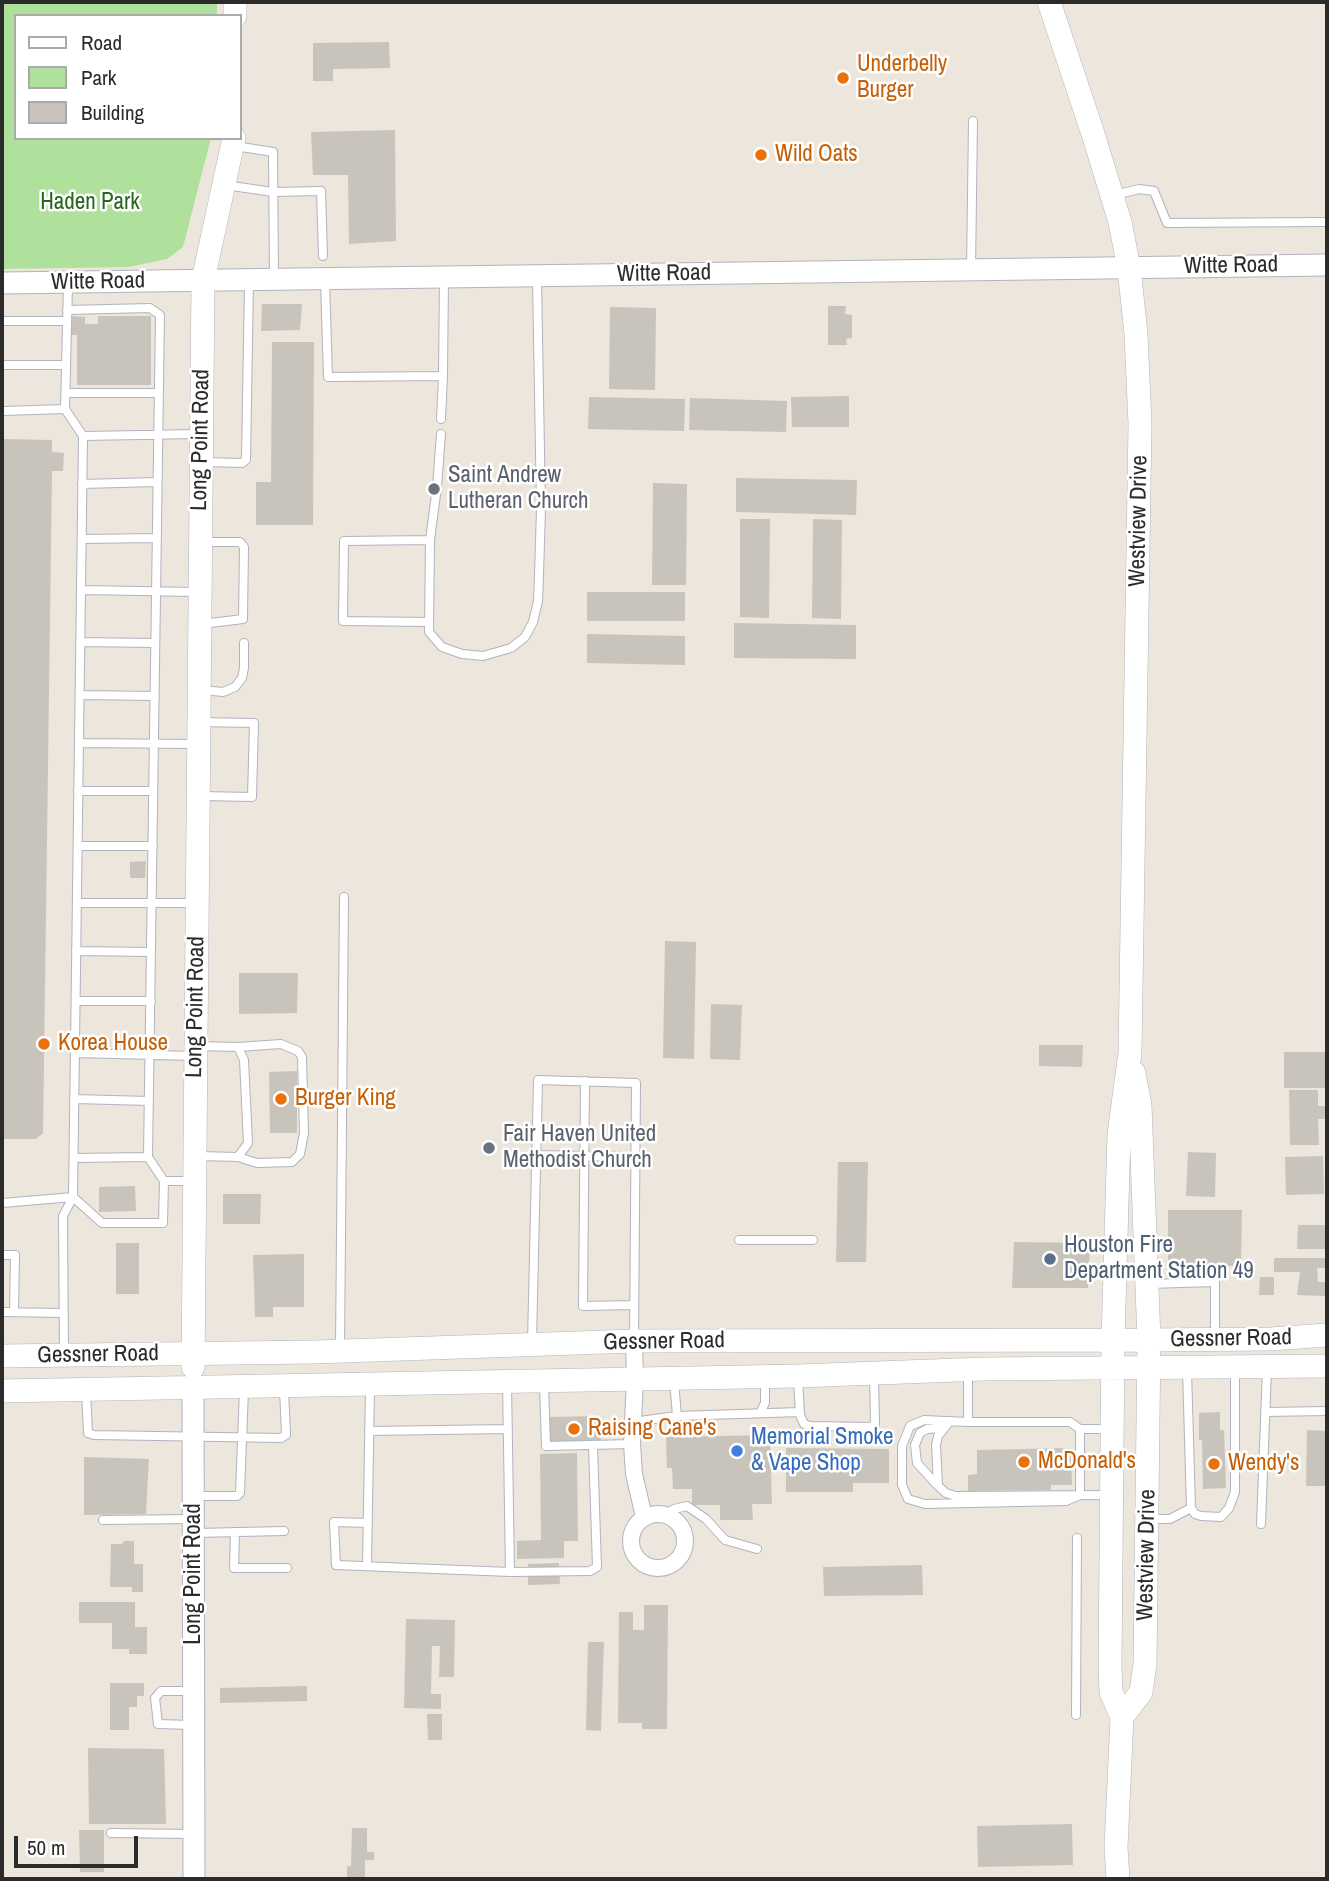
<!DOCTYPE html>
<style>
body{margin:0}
#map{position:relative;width:1329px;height:1881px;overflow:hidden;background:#ece6dd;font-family:"Archivo Narrow",sans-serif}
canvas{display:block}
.frame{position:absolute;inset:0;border:4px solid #2b2b2b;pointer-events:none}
.legend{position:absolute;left:14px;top:14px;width:228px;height:126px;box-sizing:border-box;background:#fff;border:2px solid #aaa;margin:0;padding:9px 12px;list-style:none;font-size:21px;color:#2b2b2b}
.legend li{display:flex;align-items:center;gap:14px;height:35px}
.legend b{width:35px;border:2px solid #aaa}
.scale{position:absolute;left:14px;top:1836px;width:124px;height:32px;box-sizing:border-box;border:4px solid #2b2b2b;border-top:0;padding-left:9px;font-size:21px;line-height:24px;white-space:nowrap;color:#2b2b2b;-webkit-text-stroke:5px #fff;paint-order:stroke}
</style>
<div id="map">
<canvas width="1329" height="1881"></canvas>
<div class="frame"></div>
<ul class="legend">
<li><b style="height:9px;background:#fff"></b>Road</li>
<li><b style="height:19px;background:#b0e19c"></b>Park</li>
<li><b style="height:19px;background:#c8c4bc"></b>Building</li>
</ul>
<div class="scale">50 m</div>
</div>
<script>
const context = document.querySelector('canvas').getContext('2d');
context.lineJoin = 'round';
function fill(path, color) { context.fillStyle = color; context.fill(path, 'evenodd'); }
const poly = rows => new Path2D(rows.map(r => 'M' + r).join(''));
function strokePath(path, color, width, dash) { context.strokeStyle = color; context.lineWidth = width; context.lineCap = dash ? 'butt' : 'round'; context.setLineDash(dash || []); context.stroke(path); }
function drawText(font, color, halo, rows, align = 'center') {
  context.font = font + ' "Archivo Narrow",sans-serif'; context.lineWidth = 5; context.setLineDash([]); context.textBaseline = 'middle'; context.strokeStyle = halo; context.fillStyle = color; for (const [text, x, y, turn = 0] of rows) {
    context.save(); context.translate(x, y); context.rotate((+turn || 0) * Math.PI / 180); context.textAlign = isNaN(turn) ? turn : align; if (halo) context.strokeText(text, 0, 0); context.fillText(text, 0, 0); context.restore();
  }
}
const green = poly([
 [2,2,217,2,217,16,16,16,16,138,211,138,183,247,167,259,129,267,2,269]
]);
const building = poly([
 [389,42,390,68,333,69,333,81,313,81,313,43],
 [395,130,396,241,349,244,348,175,313,175,311,132],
 [262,304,302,304,300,330,261,331],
 [828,306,846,306,845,314,852,315,852,338,846,339,847,345,828,345],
 [610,307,656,308,655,390,609,389],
 [71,316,85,317,85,324,98,324,98,316,151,316,151,385,77,385,77,335,71,335],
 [272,342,314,342,313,525,256,525,256,482,271,482],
 [849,396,849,427,792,427,791,397],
 [589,397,685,399,684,431,588,429],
 [690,398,787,401,786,432,689,430],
 [2,439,52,440,52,452,64,453,63,471,52,471,43,1133,36,1139,2,1139],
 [736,478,857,480,856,515,736,512],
 [653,483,687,484,686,585,652,585],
 [740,519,770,519,769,618,740,617],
 [813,519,842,520,841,619,812,618],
 [587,592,685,592,685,621,587,621],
 [734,623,856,625,856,659,734,658],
 [587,634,685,636,685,665,587,663],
 [146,861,145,878,130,878,130,862],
 [665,941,696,942,694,1059,663,1058],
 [239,973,298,973,297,1013,239,1014],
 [711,1004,742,1005,740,1060,710,1059],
 [1039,1045,1083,1045,1082,1067,1039,1066],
 [1284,1052,1327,1052,1327,1088,1284,1088],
 [297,1071,297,1133,270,1133,269,1072],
 [1289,1090,1318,1090,1318,1106,1327,1106,1327,1119,1318,1119,1319,1145,1290,1145],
 [1188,1152,1216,1153,1215,1197,1186,1196],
 [1323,1156,1324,1194,1286,1195,1285,1157],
 [838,1162,868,1162,866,1262,836,1262],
 [135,1186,136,1211,99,1212,99,1187],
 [223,1194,261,1194,260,1224,223,1224],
 [1168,1210,1242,1210,1241,1266,1168,1266],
 [1298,1225,1325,1225,1325,1249,1297,1249],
 [1014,1242,1090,1243,1088,1288,1012,1288],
 [116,1243,139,1243,139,1294,116,1294],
 [304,1254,304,1307,273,1307,273,1317,255,1317,253,1255],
 [1274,1258,1326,1258,1326,1268,1317,1268,1318,1282,1326,1282,1326,1296,1297,1295,1300,1272,1274,1272],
 [1260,1277,1274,1277,1274,1295,1259,1295],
 [1220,1412,1220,1430,1224,1430,1226,1488,1203,1489,1202,1440,1199,1440,1199,1413],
 [599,1416,601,1441,549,1441,548,1417],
 [1307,1430,1327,1431,1327,1486,1306,1486],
 [770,1435,772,1504,752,1504,753,1520,720,1520,720,1505,692,1505,692,1489,673,1489,672,1468,667,1468,666,1437],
 [786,1448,889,1449,889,1483,853,1483,853,1492,786,1492],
 [1071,1448,1072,1485,1051,1485,1051,1490,968,1491,968,1475,977,1474,977,1450],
 [577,1453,578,1541,564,1541,564,1558,517,1559,517,1541,541,1540,540,1454],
 [84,1457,149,1459,146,1514,84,1515],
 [124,1541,134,1541,134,1564,143,1564,143,1592,132,1592,132,1587,110,1587,111,1544,122,1544],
 [559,1563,560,1584,528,1585,528,1564],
 [922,1565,923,1595,824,1596,823,1567],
 [79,1602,135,1602,135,1627,147,1627,147,1654,129,1654,129,1649,112,1649,112,1623,79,1623],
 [644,1605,668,1605,667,1729,642,1729,642,1723,618,1723,619,1612,633,1612,633,1630,644,1630],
 [406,1619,455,1620,454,1677,439,1677,440,1646,432,1646,431,1694,441,1694,441,1709,404,1708],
 [588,1642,604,1642,601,1731,586,1730],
 [110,1683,144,1683,144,1696,137,1696,137,1707,129,1707,129,1730,110,1730],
 [307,1686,307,1701,220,1703,220,1688],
 [427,1714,442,1714,442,1740,428,1740],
 [88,1748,164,1749,166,1824,89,1824],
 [1072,1824,1073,1865,978,1867,977,1826],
 [352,1828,367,1828,367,1852,374,1852,374,1860,365,1860,365,1879,347,1879,347,1866,351,1866],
 [79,1830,104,1830,104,1872,80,1872]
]);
const service = poly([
 [235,146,273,152,274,279],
 [225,185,273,192,321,191,323,256],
 [1115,195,1139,189,1154,191,1167,223,1327,222],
 [971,270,973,121],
 [325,281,328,377,443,376,444,277],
 [67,310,150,308,160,315,148,1157],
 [2,321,67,321],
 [2,365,66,365],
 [66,393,159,393],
 [2,411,65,409],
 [441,419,443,376],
 [83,436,199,434],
 [204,462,242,463,246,460,249,281],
 [82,484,157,482],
 [82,539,157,538],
 [430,540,437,487,441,434],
 [81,590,197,592],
 [429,622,343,621,344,541,430,540,429,632,442,647,462,654,483,656,511,648,525,637,533,622,538,601,539,575,541,509,537,279],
 [202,624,243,619,244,547,240,542,202,542],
 [80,642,155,643],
 [202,690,223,692,235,687,242,678,244,668,244,643],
 [80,695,155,696],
 [199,722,254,723,252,797,201,796],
 [79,743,195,744],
 [78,791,153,791],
 [78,846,153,846],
 [77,903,196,903],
 [76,951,151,952],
 [76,1001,151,1001],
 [238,1047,281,1044,298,1051,302,1057,304,1133,300,1154,292,1162,257,1163,238,1157],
 [75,1053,194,1056],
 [585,1081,583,1306,634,1305],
 [74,1099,149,1101],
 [536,1155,635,1157],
 [198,1156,238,1157,248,1143,244,1060,238,1047,198,1046],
 [164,1181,193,1181],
 [2,1203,73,1197,102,1223,163,1223,164,1181,148,1157,74,1158],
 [739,1240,813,1240],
 [2,1255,15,1255,14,1312],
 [1149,1284,1215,1282,1215,1337],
 [2,1312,63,1313],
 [532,1342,538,1080,636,1083,634,1340],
 [340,1348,344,897],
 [64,1353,63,1216,73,1197,83,436,65,409,68,285],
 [968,1370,968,1422,1070,1422,1080,1429,1111,1429],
 [1187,1370,1191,1508,1195,1514,1201,1516,1221,1517,1229,1508,1235,1492,1235,1370],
 [798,1379,800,1415,804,1424,810,1426,871,1427,875,1424,874,1376],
 [674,1381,677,1416],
 [507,1382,510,1572],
 [544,1384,546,1446,632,1444],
 [86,1391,88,1433,94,1435,281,1438,286,1435,284,1389],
 [1265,1412,1327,1411],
 [760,1413,765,1403,765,1379],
 [950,1421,938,1436,936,1445,938,1486,946,1493,955,1496,1111,1495],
 [632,1422,677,1416,800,1412],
 [968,1422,924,1420,910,1426,902,1446,902,1485,908,1499,925,1504,1066,1501,1080,1495],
 [369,1431,508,1429],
 [938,1486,917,1463,915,1445,920,1433,927,1429,943,1428],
 [1080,1495,1080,1429],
 [194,1496,237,1496,240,1493,244,1390],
 [666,1514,674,1509,687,1506,706,1519,725,1540,757,1549],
 [1150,1519,1170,1519,1191,1508],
 [103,1520,191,1519],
 [368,1523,334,1522,336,1565,510,1572,590,1571,597,1567,593,1446],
 [1261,1524,1267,1369],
 [235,1532,234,1568,287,1568],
 [196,1533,284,1531],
 [367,1566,370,1387],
 [1076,1715,1077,1538],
 [192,1725,158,1724,155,1698,161,1691,193,1691],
 [111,1833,192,1834]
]);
const minor = poly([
 [634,1341,635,1379,632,1444,634,1474,644,1517],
 '631 1541a27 27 0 1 1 54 0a27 27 0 1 1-54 0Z'
]);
const tertiary = poly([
 [2,283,1327,265],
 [193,1386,194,1879]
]);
const secondary = poly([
 [235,2,235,16],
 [1049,2,1094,137,1120,222,1129,268,1136,334,1140,424,1130,1053,1119,1134,1113,1340,1110,1667,1111,1692,1122,1717,1116,1847,1118,1879],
 [2,1356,315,1352,634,1341,1149,1340,1271,1339,1327,1335],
 [193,1367,203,280,234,138],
 [2,1391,798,1376,984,1369,1327,1366],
 [1122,1717,1141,1692,1145,1664,1149,1340,1140,1105,1134,1073]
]);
const markers = [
 [843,78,7,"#e8710a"],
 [761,155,7,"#e8710a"],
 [434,489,7,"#6b7280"],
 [44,1044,7,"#e8710a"],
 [281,1099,7,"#e8710a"],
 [489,1148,7,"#6b7280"],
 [1050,1259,7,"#5c6f8a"],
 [574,1429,7,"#e8710a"],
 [737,1451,7,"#3f7fe0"],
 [1024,1462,7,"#e8710a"],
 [1214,1464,7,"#e8710a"]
];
const foodNames = [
 ["Underbelly",857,65],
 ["Burger",857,91],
 ["Wild Oats",775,155],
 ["Korea House",58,1044],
 ["Burger King",295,1099],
 ["Raising Cane's",588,1429],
 ["McDonald's",1038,1462],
 ["Wendy's",1228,1464]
];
const parkNames = [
 ["Haden Park",90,203]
];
const streetNames = [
 ["Witte Road",1231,266,-1],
 ["Witte Road",664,274,-1],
 ["Witte Road",98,282,-1],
 ["Long Point Road",201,440,-89],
 ["Westview Drive",1139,521,-89],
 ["Long Point Road",196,1007,-89],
 ["Gessner Road",1231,1339,-1],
 ["Gessner Road",664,1342,-1],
 ["Gessner Road",98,1355,-1],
 ["Westview Drive",1147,1555,-89],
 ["Long Point Road",194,1574,-90]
];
const worshipNames = [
 ["Saint Andrew",448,476],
 ["Lutheran Church",448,502],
 ["Fair Haven United",503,1135],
 ["Methodist Church",503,1161]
];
const serviceNames = [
 ["Houston Fire",1064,1246],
 ["Department Station 49",1064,1272]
];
const shopNames = [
 ["Memorial Smoke",751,1438],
 ["& Vape Shop",751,1464]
];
fill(green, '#b0e19c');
fill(building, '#c8c4bc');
strokePath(service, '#b1b3be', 10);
strokePath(minor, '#b1b3be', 18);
strokePath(tertiary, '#b1b3be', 23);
strokePath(secondary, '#b1b3be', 24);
strokePath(service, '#fff', 8);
strokePath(minor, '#fff', 16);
strokePath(tertiary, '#fff', 21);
strokePath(secondary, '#fff', 23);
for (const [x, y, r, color] of markers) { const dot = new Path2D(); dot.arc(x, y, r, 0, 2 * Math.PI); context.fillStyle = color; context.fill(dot); strokePath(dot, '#fff', 2.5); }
drawText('23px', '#c56008', '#fff', foodNames, 'left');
drawText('23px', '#29651d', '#fff', parkNames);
drawText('23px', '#2b2b2b', '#fff', streetNames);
drawText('23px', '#5b616d', '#fff', worshipNames, 'left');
drawText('23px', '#4e5e75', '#fff', serviceNames, 'left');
drawText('23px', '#366cbe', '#fff', shopNames, 'left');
</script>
